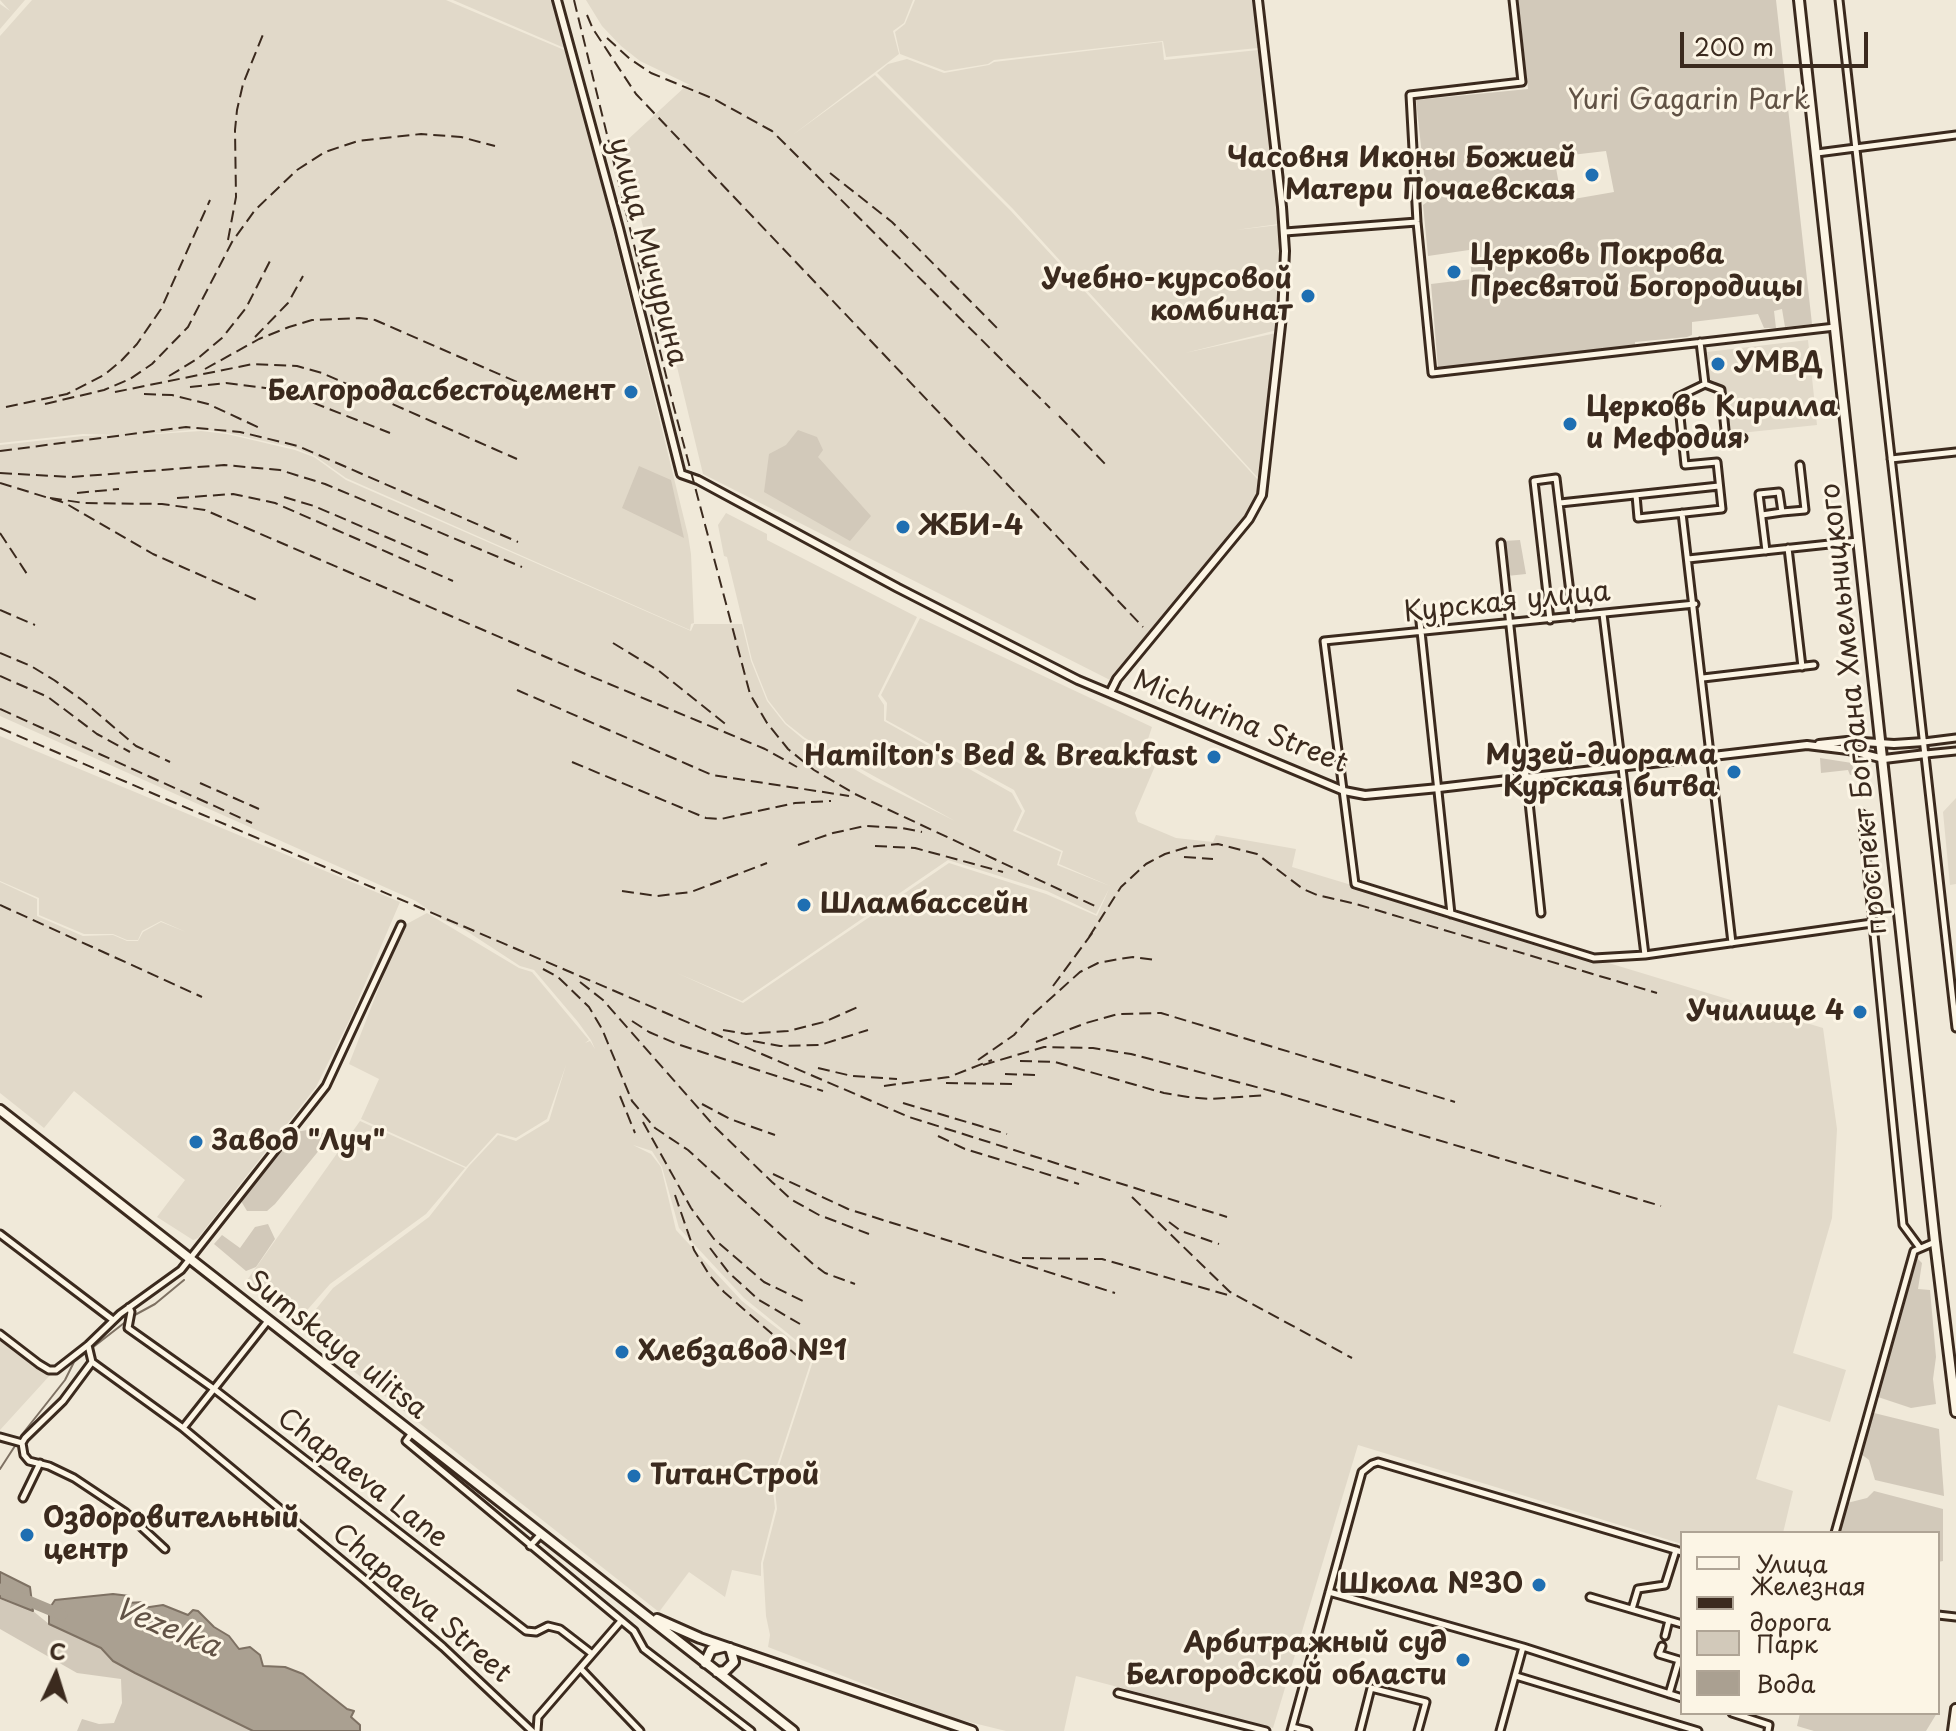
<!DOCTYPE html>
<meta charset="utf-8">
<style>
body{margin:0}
#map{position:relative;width:1956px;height:1731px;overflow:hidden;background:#f0e9d9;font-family:"Playpen Sans",sans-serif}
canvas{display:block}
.legend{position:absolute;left:1680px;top:1531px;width:260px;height:184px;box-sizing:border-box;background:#fcf5e5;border:2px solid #afa495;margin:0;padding:10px 14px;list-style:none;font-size:24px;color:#3b2a1e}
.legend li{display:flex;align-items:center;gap:16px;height:40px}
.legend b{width:40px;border:2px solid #afa495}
.north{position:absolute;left:16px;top:1635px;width:80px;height:80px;-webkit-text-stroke:6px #fcf5e5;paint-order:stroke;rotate:4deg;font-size:22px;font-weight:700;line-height:32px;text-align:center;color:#3b2a1e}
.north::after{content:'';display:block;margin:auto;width:28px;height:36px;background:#3b2a1e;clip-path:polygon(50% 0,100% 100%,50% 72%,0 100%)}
.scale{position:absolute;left:1680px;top:32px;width:188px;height:36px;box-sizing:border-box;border:4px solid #3b2a1e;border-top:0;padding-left:10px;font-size:24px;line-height:28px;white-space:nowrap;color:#3b2a1e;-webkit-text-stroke:6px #fcf5e5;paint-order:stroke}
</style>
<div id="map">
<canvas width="1956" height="1731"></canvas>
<ul class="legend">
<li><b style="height:10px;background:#fcf5e5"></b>Улица</li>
<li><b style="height:10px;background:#3b2a1e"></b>Железная дорога</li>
<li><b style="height:22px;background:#d2c9ba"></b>Парк</li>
<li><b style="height:22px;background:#aaa091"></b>Вода</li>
</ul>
<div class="north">С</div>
<div class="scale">200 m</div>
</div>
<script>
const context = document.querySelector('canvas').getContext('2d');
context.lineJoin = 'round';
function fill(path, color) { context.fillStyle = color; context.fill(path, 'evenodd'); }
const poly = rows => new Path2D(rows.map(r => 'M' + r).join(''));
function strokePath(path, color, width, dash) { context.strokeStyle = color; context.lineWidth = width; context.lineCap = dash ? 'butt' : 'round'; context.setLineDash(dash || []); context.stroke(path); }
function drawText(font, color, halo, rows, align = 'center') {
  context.font = font + ' "Playpen Sans",sans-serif'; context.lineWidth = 6; context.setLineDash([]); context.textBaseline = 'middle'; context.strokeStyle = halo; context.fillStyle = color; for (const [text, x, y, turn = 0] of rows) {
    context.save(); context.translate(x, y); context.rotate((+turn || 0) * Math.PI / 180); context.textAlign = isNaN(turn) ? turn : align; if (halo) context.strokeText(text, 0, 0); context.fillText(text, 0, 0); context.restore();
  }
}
const built = poly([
 [0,0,25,0,0,29,0,4,10,11],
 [32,0,446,0,569,52,688,535,691,554,694,623,691,624,690,630,346,478,315,456,295,448,228,433,200,429,141,435,201,431,227,434,295,450,314,457,346,480,691,631,694,624,742,624,751,661,767,701,785,724,803,739,873,780,955,821,805,738,786,723,768,700,752,660,727,557,724,556,718,525,726,513,767,534,767,540,917,617,878,696,884,705,884,721,1012,793,1022,811,1013,831,1061,852,1057,865,1110,886,1059,864,1063,851,1016,830,1025,811,1014,790,886,720,887,703,881,695,920,618,1152,727,1146,745,1161,752,1135,813,1138,822,1176,838,1213,842,1216,835,1296,849,1292,867,1823,1028,1837,1129,1832,1218,1793,1353,1846,1370,1830,1422,1778,1405,1756,1479,1793,1491,1783,1533,1682,1533,1682,1544,1358,1445,1273,1728,1076,1676,1064,1731,1006,1731,949,1717,768,1647,770,1635,766,1616,763,1563,777,1509,774,1481,813,1361,812,1353,744,1298,679,1228,662,1167,652,1151,633,1145,651,1154,661,1167,676,1230,742,1301,809,1353,811,1361,772,1481,775,1508,761,1563,761,1576,732,1570,725,1597,689,1572,659,1612,300,1329,333,1288,429,1217,469,1166,498,1135,516,1141,549,1121,566,1065,547,1119,516,1138,497,1133,466,1167,361,1119,379,1079,349,1064,403,926,427,913,519,968,532,972,589,1040,585,1043,590,1041,595,1049,591,1040,578,1022,534,970,520,966,465,930,441,919,416,901,0,716,0,445,83,436,119,435,83,434,0,443,0,36],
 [948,860,1047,891,1096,914,1109,889,1097,916,1046,894,949,863,743,1003,677,973,742,1001],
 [453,0,552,0,569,50],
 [586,0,913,0,904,23,893,31,899,54,794,134,875,75,1011,211,1259,481,1255,502,1241,522,1110,680,703,474,623,144,687,85,690,85,640,61,621,46,602,26],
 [915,0,1253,0,1258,48,1166,57,1163,41,994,60,988,64,945,71,900,54,895,32,905,24],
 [1162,42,1164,60,1258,50,1279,224,1236,230,1279,225,1277,330,1185,353,1276,333,1260,480,1013,209,877,73,888,64,907,59,944,73,989,65,994,62],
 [1808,340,1817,425,1721,435,1715,381,1710,380,1707,352],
 [0,736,400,902,349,1021,316,1087,198,1238,193,1240,157,1217,185,1180,74,1091,44,1128,0,1093,0,882,37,899,37,916,83,936,113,935,127,941,138,941,143,932,161,922,186,932,161,921,142,931,138,940,127,940,113,934,84,934,39,915,39,898,0,881],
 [1956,798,1956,884,1950,885,1943,812],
 [360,1121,465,1168,426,1214,330,1284,295,1324,245,1283],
 [0,1331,52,1373,0,1430]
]);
const green = poly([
 [1518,0,1776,0,1812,324,1785,327,1782,309,1774,311,1776,328,1764,328,1758,314,1692,322,1692,335,1687,337,1635,342,1635,345,1438,368,1431,284,1472,279,1469,250,1428,256,1423,205,1427,202,1416,100,1528,89],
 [1606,151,1614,192,1562,201,1554,157],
 [798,430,817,437,823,450,818,457,871,516,850,541,764,492,769,454,786,445],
 [639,466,671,480,684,538,622,508],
 [1520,540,1526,574,1507,576,1504,541],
 [1820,758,1852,763,1854,774,1850,775,1848,770,1821,773],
 [307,1130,316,1134,328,1132,330,1137,275,1204,267,1211,247,1211,241,1201,244,1196,275,1154,296,1132],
 [268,1224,275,1239,256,1267,246,1271,214,1244,222,1235,240,1248,255,1227],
 [1915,1256,1922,1263,1918,1289,1930,1290,1936,1357,1933,1379,1936,1404,1911,1408,1878,1397],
 [1874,1413,1939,1429,1944,1496,1875,1480,1869,1460,1861,1454],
 [1874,1491,1943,1509,1943,1561,1938,1562,1938,1533,1839,1532,1847,1503,1867,1498],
 [0,1599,33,1611,49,1624,101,1648,113,1661,135,1673,253,1731,77,1731,82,1719,99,1724,114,1723,122,1703,121,1679,77,1673,0,1629],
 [1800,1713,1937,1713,1926,1731,1814,1731,1797,1726]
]);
const water = poly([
 [0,1572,30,1587,33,1611,0,1598,0,1572],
 [113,1594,130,1596,125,1599,126,1603,145,1602,141,1606,143,1608,163,1605,188,1615,193,1610,198,1611,214,1627,229,1636,239,1649,250,1647,260,1655,263,1666,285,1667,303,1674,347,1709,354,1711,351,1717,360,1725,360,1731,253,1731,135,1673,113,1661,101,1648,49,1624,49,1609,55,1600,113,1594]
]);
const stream = poly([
 [133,1316,155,1304,184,1280],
 [92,1348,128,1320],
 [0,1469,24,1432,65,1380,74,1362,87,1352]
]);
const river = poly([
 [0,1589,62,1615]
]);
const minor = poly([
 [1513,0,1522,82,1410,95,1417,222,1432,373,1835,327],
 [1839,0,1956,1028],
 [1817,153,1956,135],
 [1285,232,1417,222],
 [1705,384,1721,390,1726,440,1743,438],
 [1891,459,1956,452],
 [1636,495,1638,518,1722,509,1717,462,1685,465,1678,397,1705,384,1700,342],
 [1560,503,1719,486],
 [1682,513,1732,943],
 [1762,515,1782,512],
 [1501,543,1541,913],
 [1788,548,1802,667],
 [1766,551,1759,494,1779,492,1782,512,1805,510,1800,465],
 [1688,559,1858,541],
 [1418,603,1451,914],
 [1695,604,1324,641,1355,884,1594,958,1645,955,1872,923],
 [1603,614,1645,955],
 [1550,620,1534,481,1556,478,1573,617],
 [1703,678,1814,665],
 [1924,742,1956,738],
 [1926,754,1956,751],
 [1862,814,1903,1225,1920,1248],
 [0,1234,113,1320],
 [129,1307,131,1312,128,1328,214,1389,526,1631,536,1632,548,1626,560,1629,591,1653],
 [0,1334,39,1364,49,1370,56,1370,88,1345,120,1314,181,1270,326,1086,401,925],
 [88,1345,92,1362],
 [92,1362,183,1428,364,1579,443,1647,532,1731],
 [92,1362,63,1401,25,1438,22,1443,24,1455,29,1461,49,1466,74,1478,125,1512,165,1549],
 [183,1428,267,1322],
 [412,1433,406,1441,634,1631,644,1649,751,1731],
 [0,1437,22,1443],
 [23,1498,40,1463],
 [1835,1533,1914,1251,1935,1242],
 [530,1546,541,1534],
 [1329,1592,1523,1647,1682,1698],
 [1590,1597,1682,1624],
 [1632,1609,1638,1589,1665,1585,1676,1550],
 [1938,1615,1956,1617],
 [1665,1636,1669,1620],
 [1662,1646,1659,1654,1679,1660,1669,1694],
 [581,1669,640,1731],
 [1516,1676,1698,1731],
 [1118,1693,1266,1731],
 [1732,1713,1769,1725,1768,1731],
 [1292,1727,1308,1731],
 [537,1731,538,1717,621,1621],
 [1291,1731,1362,1472,1372,1464,1378,1462,1682,1552],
 [1360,1731,1371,1688,1426,1702,1418,1731],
 [1500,1731,1523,1647]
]);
const tertiary = poly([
 [557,0,619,228,681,474,698,480,898,588,1078,680,1344,791,1365,795,1439,788,1807,745,1848,750,1884,759,1926,754],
 [1110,693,1117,679,1249,519,1262,495,1282,316,1285,251,1282,207,1258,0],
 [1819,744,1847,741,1894,744,1924,742]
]);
const primary = poly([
 [1799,0,1935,1242,1956,1412],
 [0,1110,793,1731],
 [657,1619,700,1638,972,1731],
 [705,1663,711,1650,723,1647],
 [717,1672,725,1671,734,1662,730,1648],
 [1953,1731,1956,1709]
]);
const rail = poly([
 [574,0,673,404,750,694,767,723,788,749,814,770,855,794,1097,907],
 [587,15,593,29,636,94,1143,627],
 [607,38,630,59,651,73,714,99,772,131,1050,408],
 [830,173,892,222,997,328],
 [228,240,236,197,235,130,237,110,243,84,264,32],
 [255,337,288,303,303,276],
 [205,369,259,339,289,327,312,320,359,318,375,320,524,385],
 [169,376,197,359,222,338,246,308,270,261],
 [190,387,226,383,281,390,390,433],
 [115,392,253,364,297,366,322,373,517,459],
 [144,394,172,395,208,404,262,429],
 [45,404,104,390,130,379,152,364,188,327,232,242,255,210,297,170,325,152,358,141,421,134,461,137,495,146],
 [6,407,67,394,104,375,121,361,137,344,161,309,210,200],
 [1059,416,1108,467],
 [0,451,186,427,240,432,298,446,518,542],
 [0,473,72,477,224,465,280,470,325,484,522,567],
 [0,483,65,503,153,554,259,601],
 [77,493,119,489],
 [284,497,314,506,428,555],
 [50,498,84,503,162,504,205,510,583,673,765,749,797,767],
 [177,498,233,494,275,503,453,581],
 [0,533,29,577],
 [0,610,35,625],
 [613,643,659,671,728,726],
 [0,653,31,666,54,680,82,700,136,746,170,762],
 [0,676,48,697,97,734,130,752],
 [517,690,712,775,849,796],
 [0,709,252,823],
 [0,728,909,1117,1227,1217],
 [572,762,706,818,721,819,795,803,831,801],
 [200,783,259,809],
 [798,845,833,833,865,826,902,828,922,832],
 [875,846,915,848,1003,872],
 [1184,857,1213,859],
 [622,891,657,896,691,892,767,863],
 [0,905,202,997],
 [1089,937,1121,887,1146,864,1165,854,1188,847,1218,844,1257,854,1303,889,1317,895,1356,904,1657,993],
 [543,969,558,977,589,1007,602,1029,632,1101,655,1128,688,1150,813,1264,825,1273,855,1284],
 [580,982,603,1000,715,1127,772,1182,792,1200,819,1215,869,1234],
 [1053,986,1096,928],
 [632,1021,649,1032,677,1044,823,1091],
 [723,1030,746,1034,788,1031,824,1022,858,1007],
 [753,1041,780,1046,820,1045,868,1030],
 [1036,1042,1086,1023,1118,1014,1161,1013,1455,1102],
 [978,1060,1014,1035,1032,1015,1080,972,1098,963,1119,959,1133,957,1156,960],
 [1020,1061,1055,1062,1164,1093,1188,1097,1210,1099,1267,1095],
 [983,1065,1044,1047,1093,1048,1131,1054,1279,1093,1661,1206],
 [818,1068,852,1076,897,1079],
 [1005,1074,1035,1075],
 [946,1083,1018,1084],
 [884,1086,949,1077,992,1060],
 [620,1096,635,1133],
 [903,1103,1007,1134],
 [702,1104,730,1119,775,1135],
 [643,1122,691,1208,714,1239,764,1282,803,1301],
 [938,1136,965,1149,1079,1184],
 [773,1174,848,1209,1115,1293],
 [675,1195,694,1250,710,1276,724,1292,803,1361],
 [1132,1197,1230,1292,1352,1358],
 [1169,1222,1181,1231,1219,1244],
 [710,1248,729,1273,759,1300,800,1324],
 [1022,1258,1102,1259,1228,1295]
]);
const markers = [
 [1592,175,8,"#1f6fb2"],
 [1454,272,8,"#1f6fb2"],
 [1308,296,8,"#1f6fb2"],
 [1718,364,8,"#1f6fb2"],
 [631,392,8,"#1f6fb2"],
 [1570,424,8,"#1f6fb2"],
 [903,527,8,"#1f6fb2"],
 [1214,757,8,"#1f6fb2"],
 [1734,772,8,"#1f6fb2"],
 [804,905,8,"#1f6fb2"],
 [1860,1012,8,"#1f6fb2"],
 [196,1142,8,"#1f6fb2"],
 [622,1352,8,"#1f6fb2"],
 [634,1476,8,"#1f6fb2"],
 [27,1535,8,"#1f6fb2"],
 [1539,1585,8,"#1f6fb2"],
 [1463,1660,8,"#1f6fb2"]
];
const parkNames = [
 ["Yuri Gagarin Park",1689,101]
];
const poiNames = [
 ["Часовня Иконы Божией",1576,159,"right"],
 ["Матери Почаевская",1576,191,"right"],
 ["Церковь Покрова",1470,256],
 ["Пресвятой Богородицы",1470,288],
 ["Учебно-курсовой",1292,280,"right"],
 ["комбинат",1292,312,"right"],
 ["УМВД",1734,364],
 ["Белгородасбестоцемент",615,392,"right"],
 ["Церковь Кирилла",1586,408],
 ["и Мефодия",1586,440],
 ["ЖБИ-4",919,527],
 ["Музей-диорама",1718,756,"right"],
 ["Курская битва",1718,788,"right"],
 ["Hamilton's Bed & Breakfast",1198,757,"right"],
 ["Шламбассейн",820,905],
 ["Училище 4",1844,1012,"right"],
 ["Завод \"Луч\"",212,1142],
 ["Хлебзавод №1",638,1352],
 ["ТитанСтрой",650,1476],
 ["Оздоровительный",43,1519],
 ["центр",43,1551],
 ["Школа №30",1523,1585,"right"],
 ["Арбитражный суд",1447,1644,"right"],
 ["Белгородской области",1447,1676,"right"]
];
const streetNames = [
 ["улица Мичурина",647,252,75],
 ["Курская улица",1507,603,-6],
 ["проспект Богдана Хмельницкого",1855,709,-96],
 ["Michurina Street",1240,723,22],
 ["Sumskaya ulitsa",336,1346,38],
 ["Chapaeva Lane",362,1479,38],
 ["Chapaeva Street",421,1604,41]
];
const waterNames = [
 ["Vezelka",167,1629,22]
];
fill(built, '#e1d9c9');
fill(green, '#d2c9ba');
fill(water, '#aaa091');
strokePath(water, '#7e7163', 2);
strokePath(stream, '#7e7163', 2);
strokePath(river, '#aaa091', 11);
strokePath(minor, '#3b2a1e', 11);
strokePath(tertiary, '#3b2a1e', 12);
strokePath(primary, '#3b2a1e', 14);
strokePath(minor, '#fcf5e5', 5);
strokePath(tertiary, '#fcf5e5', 6);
strokePath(primary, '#fcf5e5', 8);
strokePath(rail, '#3b2a1e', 2, [12, 6]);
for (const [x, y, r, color] of markers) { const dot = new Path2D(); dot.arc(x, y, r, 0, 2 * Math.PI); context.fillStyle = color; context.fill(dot); strokePath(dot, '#fcf5e5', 3); }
drawText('28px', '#615245', '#fcf5e5', parkNames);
drawText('bold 28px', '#3b2a1e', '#fcf5e5', poiNames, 'left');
drawText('28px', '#3b2a1e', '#fcf5e5', streetNames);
drawText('italic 30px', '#625346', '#fcf5e5', waterNames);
</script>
